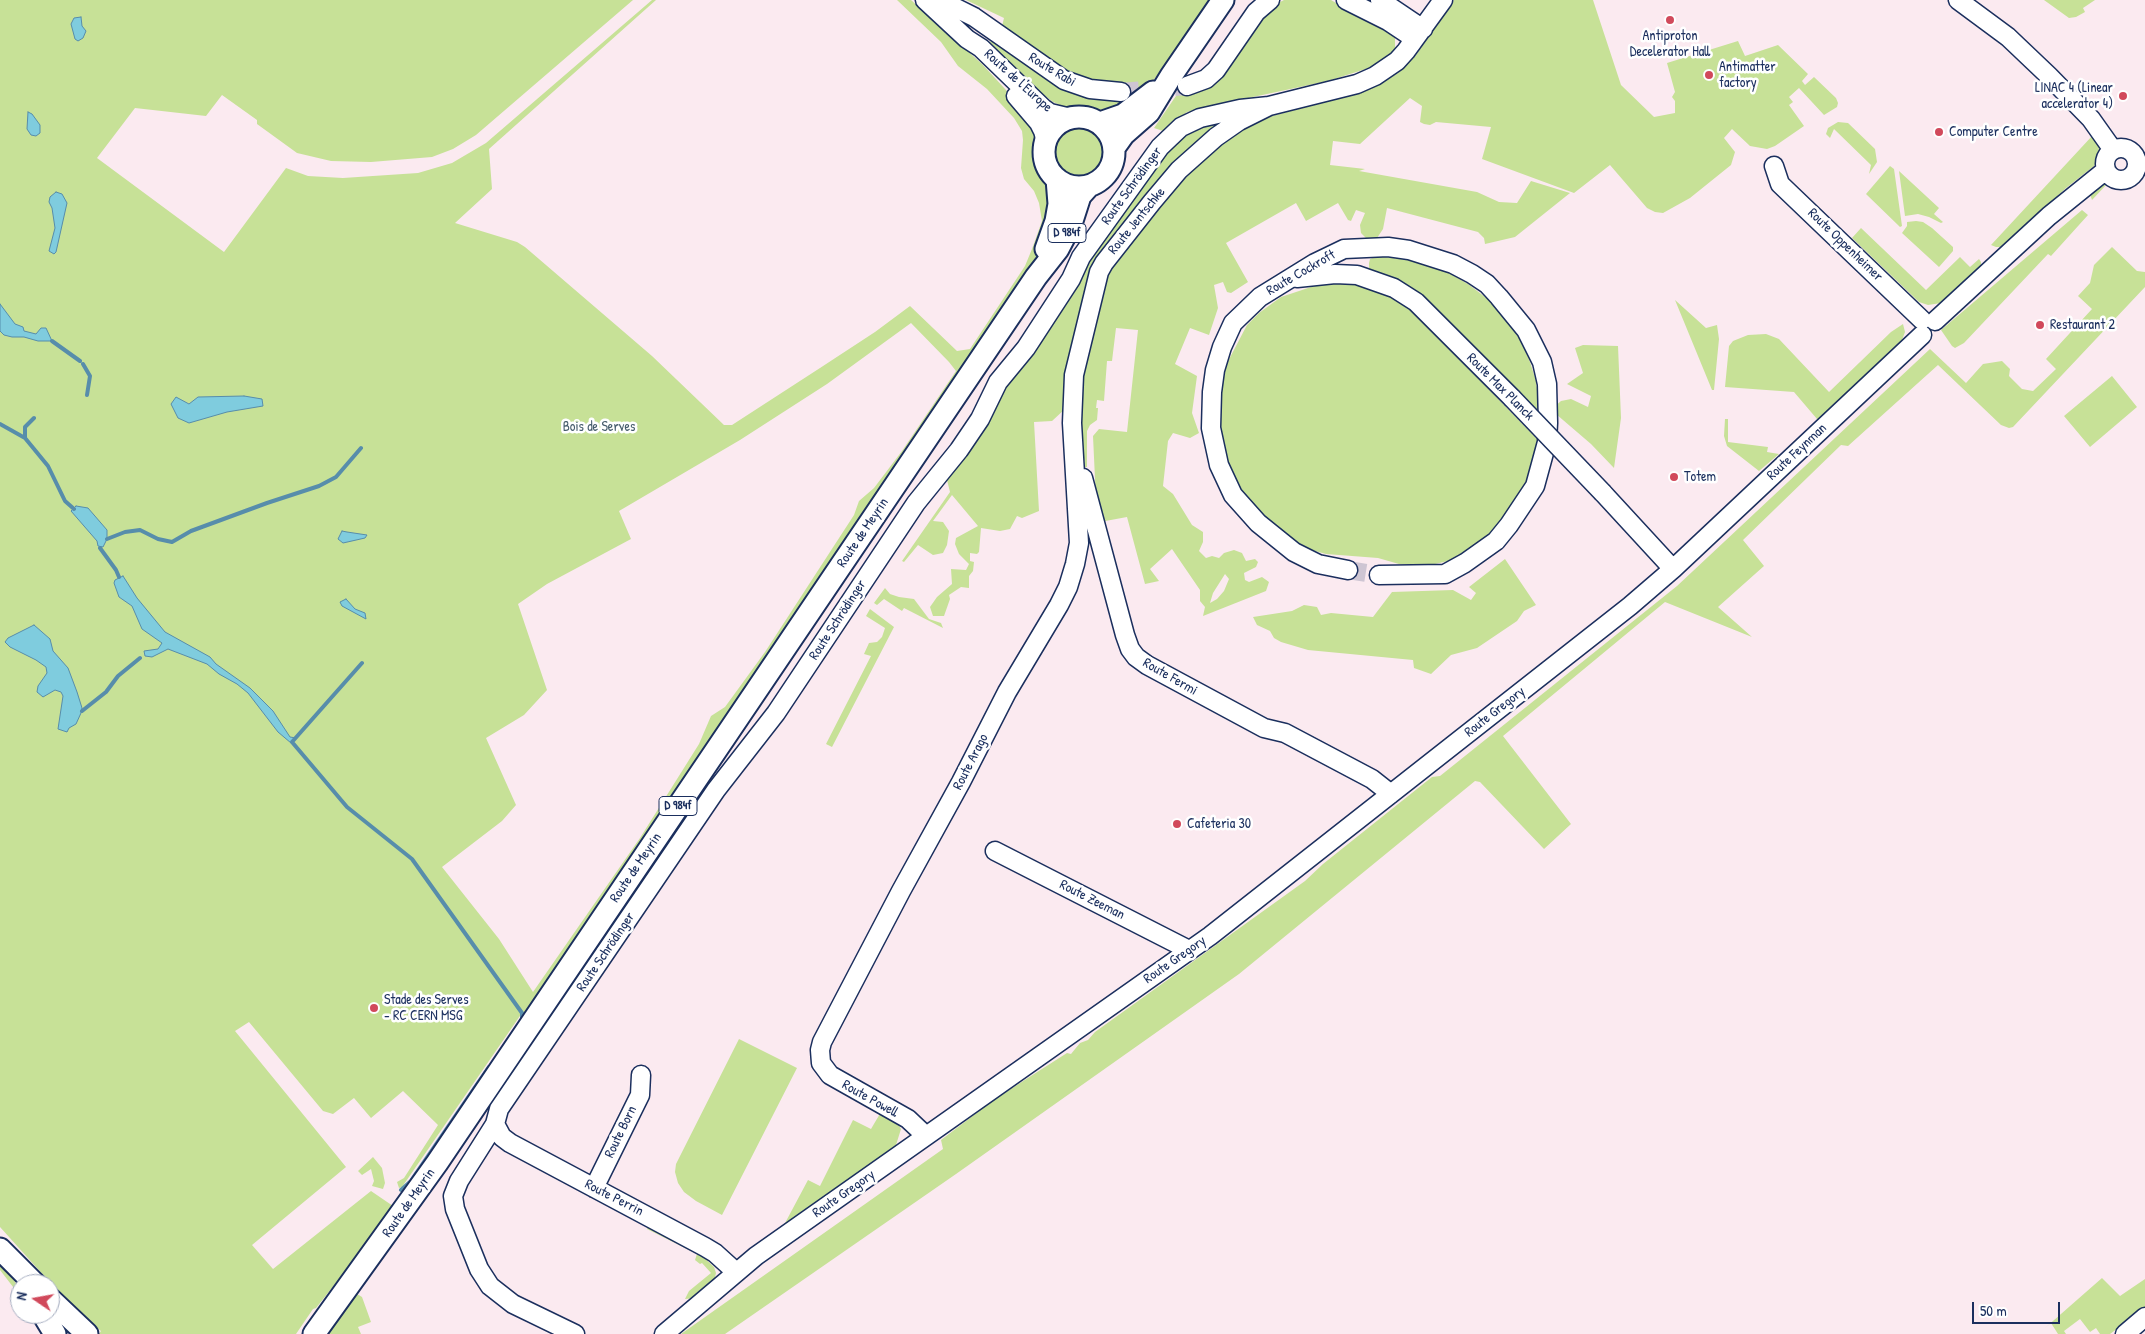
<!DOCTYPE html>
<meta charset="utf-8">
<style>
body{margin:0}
#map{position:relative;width:2145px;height:1334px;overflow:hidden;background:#fbeaf0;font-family:"Patrick Hand",sans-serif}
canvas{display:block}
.north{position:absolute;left:10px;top:1274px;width:50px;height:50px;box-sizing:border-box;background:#fff;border:1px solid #a4acbf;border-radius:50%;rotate:282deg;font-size:14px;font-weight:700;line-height:20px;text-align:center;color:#1b2f5e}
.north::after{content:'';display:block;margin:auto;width:18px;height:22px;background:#d1495b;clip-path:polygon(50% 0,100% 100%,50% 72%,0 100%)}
.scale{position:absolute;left:1972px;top:1302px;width:88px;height:22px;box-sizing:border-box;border:2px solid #1b2f5e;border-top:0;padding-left:6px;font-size:15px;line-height:18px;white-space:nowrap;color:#1b2f5e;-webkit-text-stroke:4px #fff;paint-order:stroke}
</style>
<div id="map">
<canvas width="2145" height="1334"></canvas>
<div class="north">N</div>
<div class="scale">50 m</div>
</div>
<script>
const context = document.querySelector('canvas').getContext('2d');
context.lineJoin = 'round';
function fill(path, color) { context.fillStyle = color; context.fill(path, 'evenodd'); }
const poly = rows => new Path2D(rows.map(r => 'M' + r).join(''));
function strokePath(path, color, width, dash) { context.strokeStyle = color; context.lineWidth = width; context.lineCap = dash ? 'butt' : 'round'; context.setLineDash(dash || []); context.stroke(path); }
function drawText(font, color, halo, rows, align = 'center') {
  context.font = font + ' "Patrick Hand",sans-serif'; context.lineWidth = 5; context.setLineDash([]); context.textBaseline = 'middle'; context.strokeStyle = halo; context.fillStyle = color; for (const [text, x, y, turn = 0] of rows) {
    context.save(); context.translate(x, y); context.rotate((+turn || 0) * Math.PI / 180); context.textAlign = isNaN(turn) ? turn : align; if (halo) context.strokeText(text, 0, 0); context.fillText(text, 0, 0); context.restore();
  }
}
const green = poly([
 [0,0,633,0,476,135,453,149,432,157,371,162,331,161,297,153,257,124,257,120,222,95,206,116,135,108,97,158,224,252,286,168,308,176,343,178,418,173,452,163,486,143,652,0,656,0,489,149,492,189,455,223,517,242,525,247,652,356,724,425,732,425,820,368,875,332,910,306,957,351,970,349,1025,266,1032,249,1042,221,1039,203,1034,191,1024,179,1021,168,1023,140,1022,131,1014,118,987,89,958,66,941,42,897,0,911,0,982,64,1006,90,1034,126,1037,139,1035,153,1037,167,1051,188,1040,252,1033,267,525,1018,522,1013,402,1187,399,1188,397,1182,404,1178,438,1125,403,1091,371,1118,354,1098,333,1114,323,1111,249,1022,235,1031,346,1167,252,1245,273,1269,371,1191,393,1206,354,1260,316,1308,313,1309,296,1334,99,1334,101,1331,73,1308,0,1227],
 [911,323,949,362,956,371,902,451,874,488,859,501,854,515,765,652,725,707,711,716,699,744,640,838,533,992,499,939,442,867,502,821,516,805,486,738,524,715,547,690,518,604,547,584,631,539,619,511,740,440,827,384],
 [966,0,1209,0,1177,49,1149,86,1103,115,1089,110,1065,107,1053,102,1026,81,987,42,995,41,1056,82,1102,85,1070,75,1001,30,1004,18],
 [1284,0,1331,0,1365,20,1369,16,1395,33,1395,48,1391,55,1372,67,1328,81,1206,107,1187,112,1163,131,1154,128,1178,93,1196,91,1272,6],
 [1454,0,1593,0,1621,85,1654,117,1675,113,1675,101,1672,97,1675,92,1667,63,1738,41,1745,56,1778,45,1808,74,1802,81,1805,85,1814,77,1836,98,1838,103,1837,107,1824,115,1799,88,1789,97,1793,102,1789,105,1804,126,1775,146,1767,149,1750,146,1732,129,1724,138,1735,152,1731,165,1690,198,1663,213,1655,212,1647,208,1610,165,1574,193,1482,159,1491,127,1436,122,1430,125,1424,124,1420,122,1422,106,1410,98,1360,144,1333,141,1330,165,1365,169,1359,171,1477,192,1499,202,1517,203,1531,181,1570,193,1515,237,1485,244,1484,238,1478,232,1387,208,1383,229,1377,238,1367,239,1361,233,1360,225,1365,213,1356,210,1351,221,1348,220,1338,203,1306,221,1296,203,1226,243,1248,282,1231,293,1227,292,1223,282,1214,285,1218,308,1209,335,1190,328,1175,364,1197,376,1192,413,1199,433,1190,438,1173,433,1168,441,1163,486,1173,494,1192,525,1203,532,1203,542,1199,551,1206,558,1212,556,1219,558,1224,553,1234,550,1242,553,1246,561,1255,559,1258,562,1256,567,1244,573,1245,580,1249,582,1262,577,1269,582,1266,591,1203,616,1205,607,1200,601,1200,590,1172,549,1150,569,1159,581,1145,584,1127,517,1100,522,1096,500,1093,436,1099,429,1127,432,1138,330,1116,328,1112,361,1107,361,1104,401,1097,400,1096,408,1098,408,1097,420,1090,425,1087,431,1087,467,1085,467,1081,430,1082,379,1105,280,1111,268,1169,196,1206,156,1243,129,1268,117,1352,95,1376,86,1398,73,1416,55],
 [1225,574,1229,579,1224,591,1217,599,1210,603,1213,593],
 [2044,0,2095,0,2083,8,2085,12,2076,17,2069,18],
 [1230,118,1117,235,1065,409,1052,421,1034,422,1039,511,1022,518,1017,516,1010,529,1000,531,981,528,979,552,977,554,970,553,970,561,974,562,973,571,969,576,969,588,961,587,949,595,950,599,944,616,933,616,930,607,937,597,952,584,951,569,966,570,969,564,959,554,955,544,956,538,978,526,952,495,933,521,943,522,949,531,947,545,943,553,933,555,918,545,904,562,902,561,950,492,946,476,1090,252,1175,140,1210,120],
 [1838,122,1848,123,1875,149,1877,162,1869,174,1871,165,1834,129,1830,138,1826,134,1828,128],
 '1054 152a25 25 0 1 1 50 0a25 25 0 1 1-50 0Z',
 [2093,135,2099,147,2098,159,2094,166,2066,188,2003,247,1996,247,1991,245],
 [1890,166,1894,169,1902,226,1900,227,1866,194],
 [1899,171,1939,208,1934,214,1943,222,1941,223,1929,217,1918,214,1905,216],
 [2102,182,2107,184,2092,200,2090,194],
 [2082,210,2088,215,2051,256,2048,254,1964,343,1955,348,1952,346,1941,330],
 [1916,221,1923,222,1932,228,1953,247,1953,251,1939,267,1902,233,1907,226,1907,222],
 [1861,228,1926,290,1960,257,1970,267,1979,259,1981,262,1981,266,1941,303,1928,305,1919,302,1852,238],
 [2112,247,2137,271,2145,272,2145,287,2013,427,2009,428,2001,425,1938,365,1848,446,1841,445,1743,540,1764,566,1718,607,1752,637,1665,602,1503,736,1571,824,1544,849,1480,782,1475,781,1239,974,956,1174,725,1334,681,1334,943,1149,941,1140,995,1099,1067,1053,1071,1054,1080,1043,1088,1040,1095,1032,1305,881,1323,864,1432,777,1440,776,1460,760,1677,586,1930,349,1966,383,1983,364,2002,361,2010,369,2009,376,2022,389,2033,391,2056,369,2046,359,2092,309,2078,296,2090,283,2094,265],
 [1377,256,1417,261,1442,269,1468,284,1489,300,1511,325,1523,345,1530,362,1536,381,1541,422,1407,287,1387,276,1372,272,1369,268,1369,263,1370,259],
 [1329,281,1357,281,1380,288,1408,306,1540,442,1531,472,1520,497,1504,522,1474,551,1452,560,1431,565,1399,564,1378,558,1326,554,1308,549,1282,534,1244,498,1230,471,1221,441,1218,417,1225,367,1247,325,1259,313,1281,297],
 [1675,300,1706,328,1717,325,1719,339,1714,390,1712,390],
 [1903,324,1905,332,1902,340,1819,419,1817,419,1794,392,1725,387,1729,346,1733,341,1748,335,1766,334,1779,339,1829,392,1891,332],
 [1583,345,1618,346,1621,418,1614,468,1591,444,1556,414,1554,407,1561,401,1571,399,1588,407,1591,396,1567,384,1583,373,1575,348],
 [2112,376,2137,407,2090,447,2064,416],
 [1725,419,1728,419,1728,442,1768,447,1767,452,1779,454,1759,471,1727,446,1724,436],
 [1505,559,1536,605,1524,611,1517,621,1477,648,1451,655,1431,674,1414,668,1413,660,1308,650,1281,642,1274,638,1270,631,1257,625,1253,617,1292,611,1304,605,1317,607,1321,615,1331,613,1373,617,1392,592,1453,590,1471,600,1476,593,1469,587],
 [885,588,890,594,899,597,914,599,929,619,941,623,943,628,904,608,902,611,884,599,877,605,874,603],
 [870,609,894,627,832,747,826,744,871,656,864,654,869,643,877,642,882,637,885,628,866,616],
 [739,1039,797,1068,722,1215,696,1201,684,1192,678,1183,675,1172,676,1164],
 [881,1112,898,1124,901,1129,896,1145,834,1191,784,1225,808,1180,820,1186,853,1120,871,1129],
 [373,1157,382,1168,385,1183,383,1189,372,1186,374,1181,371,1169,362,1175,358,1171],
 [648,1225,693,1247,714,1267,716,1273,714,1281,696,1298,685,1299,689,1291,711,1273,702,1263,700,1264,695,1260,697,1254,647,1229],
 [0,1261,20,1289,20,1296,0,1270],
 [2102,1278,2120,1296,2145,1279,2145,1308,2110,1334,2100,1334,2096,1328,2090,1332,2080,1319,2064,1331,2066,1334,2058,1334,2051,1323,2045,1328],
 [354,1292,362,1297,371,1322,358,1327,361,1334,327,1334]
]);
const water = poly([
 [81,17,82,26,86,31,83,38,78,41,75,39,71,24,74,18,81,17],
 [28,112,32,114,40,125,40,133,36,136,31,135,27,129,28,112],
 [56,192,62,194,67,203,56,252,54,254,49,251,55,228,52,208,49,202,50,197,56,192],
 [0,304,15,324,23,327,24,331,36,334,41,328,46,328,52,341,38,341,24,337,12,337,4,335,0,331,0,304],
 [244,396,262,399,263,406,227,412,189,423,178,418,171,404,176,397,189,404,198,397,244,396],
 [76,506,88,508,107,530,107,539,103,547,98,546,97,541,71,511,76,506],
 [342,531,347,532,367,535,365,538,343,543,338,539,342,531],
 [123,576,137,598,165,632,210,657,216,664,250,688,273,711,290,737,296,738,291,743,278,732,248,693,237,684,219,674,207,664,168,649,152,657,145,656,144,651,158,649,162,643,142,629,132,606,119,597,114,583,115,580,123,576],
 [346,599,355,609,365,613,366,619,342,606,340,602,346,599],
 [34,625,50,639,53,651,68,668,77,692,82,708,81,713,76,724,69,728,67,732,58,729,63,696,61,692,55,690,43,697,37,692,38,686,47,673,46,667,36,660,10,647,5,642,8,638,34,625]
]);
const stream = poly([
 [52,341,80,361],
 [83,364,90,376,87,395],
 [0,424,25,438,48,466,65,501,74,509],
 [25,438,25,427,34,418],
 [107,539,125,532,140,530,158,539,172,542,191,531,267,503,319,486,336,477,361,448],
 [100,548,116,570,119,577],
 [362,663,292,742,347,807,412,859,522,1013,522,1020],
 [82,711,106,692,118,676,140,658],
 [401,1190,411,1181,489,1067]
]);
const minorTunnel = poly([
 [1121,92,1187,86],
 [1348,570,1379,575]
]);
const minor = poly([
 [925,0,967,39,981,48,1043,108,1050,113,1071,118],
 [940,0,974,17,1064,80,1090,89,1121,92],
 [1346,0,1388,21,1409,35,1412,43],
 [1380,0,1423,29],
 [1958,0,2008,37,2049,76,2091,119,2113,150],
 [1187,86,1206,79,1216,70,1256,12,1270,0],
 [1016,96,1039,123,1043,131,1046,142],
 '2105 164a16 16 0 1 1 32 0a16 16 0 1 1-32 0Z',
 [1774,166,1780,184,1922,320],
 [1297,278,1335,274,1357,275,1394,288,1416,302,1512,398],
 [1935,321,2049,216,2106,170],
 [1083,478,1125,635,1130,649,1136,657,1147,665,1264,728,1285,733,1372,779,1391,794],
 [1603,493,1673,569],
 [1348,570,1318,564,1294,552,1258,523,1233,495,1219,465,1211,428,1212,392,1215,370,1222,347,1233,323,1260,297,1315,263,1344,249,1388,247,1409,250,1453,264,1472,274,1487,284,1499,297,1526,330,1542,362,1547,384,1548,423,1547,442,1535,486,1509,525,1496,541,1465,563,1445,574,1379,575],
 [995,851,1189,950],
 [495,1124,502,1137,510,1143,705,1247,715,1253,736,1272],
 [926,1136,908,1119,830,1075,821,1063,820,1050,822,1042,901,891,961,782,1007,692,1059,605,1068,587,1075,564,1079,543,1072,423,1074,375,1099,272,1104,263,1152,202,1179,170,1216,137,1239,121,1269,106,1357,84,1375,76,1397,61,1406,51,1443,0],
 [594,1188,640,1095,641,1075],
 [575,1334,513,1304,490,1286,479,1269,455,1209,453,1196,459,1181,495,1124,499,1109,716,790,776,713,916,503,959,450,980,419,998,382,1026,348,1071,279,1081,257,1160,147,1181,127,1200,118,1240,109,1269,106],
 [664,1334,756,1256,1210,936,1630,606,1673,569,1922,335],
 [2125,1334,2145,1317]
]);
const major = poly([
 '1044 152a35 35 0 1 1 70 0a35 35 0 1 1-70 0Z',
 [1100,123,1123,115,1153,92],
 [1114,148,1124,134,1149,112,1171,76,1223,0],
 [1046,249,1056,221,1059,204,1057,179],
 [0,1249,35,1284],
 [50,1299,87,1334],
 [43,1314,55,1334],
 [314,1334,437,1163,1036,277,1058,249,1071,224,1080,196,1089,186]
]);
const minorBridge = poly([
 [1512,398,1603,493]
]);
const markers = [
 [1670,20,5,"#d1495b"],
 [1709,75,5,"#d1495b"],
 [2123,96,5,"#d1495b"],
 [1939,132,5,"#d1495b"],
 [2040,325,5,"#d1495b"],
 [1674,477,5,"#d1495b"],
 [1177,824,5,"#d1495b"],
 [374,1008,5,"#d1495b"]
];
const shields = [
 [1067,233,38],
 [678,806,38]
];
const shieldNames = [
 ["D 984f",1067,233],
 ["D 984f",678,806]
];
const poiNames = [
 ["Antiproton",1670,36,"center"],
 ["Decelerator Hall",1670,52,"center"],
 ["Antimatter",1719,67],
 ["factory",1719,83],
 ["LINAC 4 (Linear",2113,88,"right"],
 ["accelerator 4)",2113,104,"right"],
 ["Computer Centre",1949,132],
 ["Restaurant 2",2050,325],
 ["Totem",1684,477],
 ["Cafeteria 30",1187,824],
 ["Stade des Serves",384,1000],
 ["- RC CERN MSG",384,1016]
];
const streetNames = [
 ["Route Rabi",1052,70,31],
 ["Route de l'Europe",1018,81,42],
 ["Route Schrödinger",1132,186,-54],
 ["Route Jentschke",1137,221,-51],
 ["Route Oppenheimer",1845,245,44],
 ["Route Cockroft",1301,273,-30],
 ["Route Max Planck",1500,387,45],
 ["Route Feynman",1797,452,-43],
 ["Route de Meyrin",863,533,-56],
 ["Route Schrödinger",838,620,-57],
 ["Route Fermi",1170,677,30],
 ["Route Gregory",1495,712,-38],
 ["Route Arago",971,762,-63],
 ["Route de Meyrin",636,868,-56],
 ["Route Zeeman",1092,900,27],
 ["Route Schrödinger",606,952,-56],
 ["Route Gregory",1175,960,-35],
 ["Route Powell",870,1099,29],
 ["Route Born",621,1132,-64],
 ["Route Gregory",844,1194,-35],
 ["Route Perrin",614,1198,27],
 ["Route de Meyrin",409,1203,-55]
];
const parkNames = [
 ["Bois de Serves",599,427]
];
fill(green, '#c7e197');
fill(water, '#7fccde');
strokePath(water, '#578dab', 1);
strokePath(stream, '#578dab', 4);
strokePath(minorTunnel, '#cec5d3', 18, [18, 9]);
strokePath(minor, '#1b2f5e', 21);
strokePath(major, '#1b2f5e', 25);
strokePath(minor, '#fff', 18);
strokePath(major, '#fff', 21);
strokePath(minorBridge, '#1b2f5e', 21, []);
strokePath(minorBridge, '#fff', 18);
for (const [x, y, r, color] of markers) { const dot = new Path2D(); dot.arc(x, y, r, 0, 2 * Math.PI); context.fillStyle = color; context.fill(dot); strokePath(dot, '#fff', 2); }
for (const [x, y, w] of shields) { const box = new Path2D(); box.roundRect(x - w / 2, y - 9.5, w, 19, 4); context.fillStyle = '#fff'; context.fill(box); strokePath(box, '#1b2f5e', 1); }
drawText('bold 12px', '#1b2f5e', null, shieldNames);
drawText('14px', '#1b2f5e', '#fff', poiNames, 'left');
drawText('14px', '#1b2f5e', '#fff', streetNames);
drawText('14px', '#465c6c', '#fff', parkNames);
</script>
